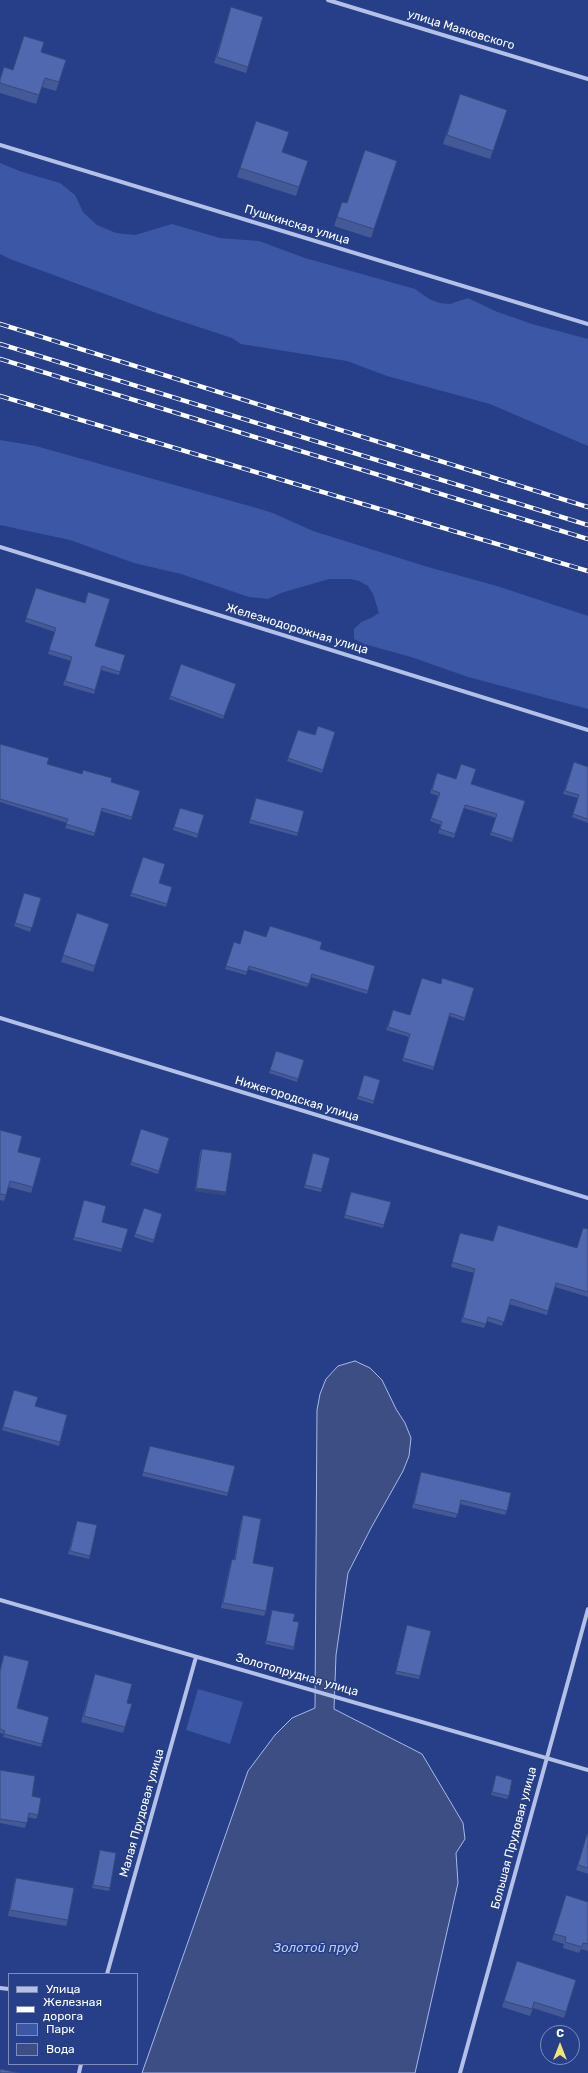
<!DOCTYPE html>
<meta charset="utf-8">
<style>
body{margin:0}
#map{position:relative;width:588px;height:2073px;overflow:hidden;background:#263f88;font-family:Rubik,sans-serif}
canvas{display:block}
.legend{position:absolute;left:8px;top:1973px;width:130px;height:92px;box-sizing:border-box;background:#263f88;border:1px solid #7d8cb8;margin:0;padding:5px 7px;list-style:none;font-size:12px;color:#fff}
.legend li{display:flex;align-items:center;gap:8px;height:20px}
.legend b{width:20px;border:1px solid #7d8cb8}
.north{position:absolute;left:540px;top:2025px;width:40px;height:40px;box-sizing:border-box;background:#263f88;border:1px solid #7d8cb8;border-radius:50%;rotate:0deg;font-size:11px;font-weight:700;line-height:16px;text-align:center;color:#fff}
.north::after{content:'';display:block;margin:auto;width:14px;height:18px;background:#f2e578;clip-path:polygon(50% 0,100% 100%,50% 72%,0 100%)}
</style>
<div id="map">
<canvas width="588" height="2073"></canvas>
<ul class="legend">
<li><b style="height:5px;background:#b3c1e9"></b>Улица</li>
<li><b style="height:5px;background:#fff"></b>Железная дорога</li>
<li><b style="height:11px;background:#3b57a5"></b>Парк</li>
<li><b style="height:11px;background:#3c4e83"></b>Вода</li>
</ul>
<div class="north">С</div>
</div>
<script>
const context = document.querySelector('canvas').getContext('2d');
context.lineJoin = 'round';
function fill(path, color) { context.fillStyle = color; context.fill(path, 'evenodd'); }
const poly = rows => new Path2D(rows.map(r => 'M' + r).join(''));
function strokePath(path, color, width, dash) { context.strokeStyle = color; context.lineWidth = width; context.lineCap = dash ? 'butt' : 'round'; context.setLineDash(dash || []); context.stroke(path); }
function drawText(font, color, halo, rows, align = 'center') {
  context.font = font + ' Rubik,sans-serif'; context.lineWidth = 3; context.setLineDash([]); context.textBaseline = 'middle'; context.strokeStyle = halo; context.fillStyle = color; for (const [text, x, y, turn = 0] of rows) {
    context.save(); context.translate(x, y); context.rotate((+turn || 0) * Math.PI / 180); context.textAlign = isNaN(turn) ? turn : align; if (halo) context.strokeText(text, 0, 0); context.fillText(text, 0, 0); context.restore();
  }
}
const green = poly([
 [0,163,22,172,60,183,75,195,83,212,97,225,116,233,135,235,172,224,220,238,259,241,305,258,415,289,431,300,440,303,450,304,468,298,495,311,532,324,588,339,588,446,490,404,387,376,347,361,241,344,232,338,159,314,10,259,0,254],
 [0,440,36,446,253,507,273,513,313,531,428,567,497,586,588,616,588,709,468,677,411,657,364,644,354,639,354,629,361,622,371,618,379,613,373,594,368,586,359,581,350,579,329,579,281,593,268,599,249,597,181,574,134,563,70,540,0,525],
 [198,1689,243,1702,230,1744,186,1730]
]);
const water = poly([
 [355,1361,370,1368,382,1380,396,1409,405,1423,411,1438,409,1456,403,1471,371,1528,348,1573,336,1655,334,1709,422,1754,463,1823,465,1839,456,1853,458,1883,415,2073,142,2073,248,1771,275,1735,292,1718,315,1708,317,1410,320,1394,326,1379,338,1366,355,1361]
]);
const minor = poly([
 [328,0,588,79],
 [0,145,588,324],
 [0,547,588,730],
 [0,1018,588,1198],
 [0,1600,588,1770],
 [107,1974,196,1657],
 [0,1988,9,1989],
 [79,2073,81,2064],
 [460,2073,588,1609]
]);
const rail = poly([
 [0,324,588,507],
 [0,344,588,525],
 [0,359,588,539],
 [0,396,588,571]
]);
const wall = poly([
 [231,7,248,67,246,73,214,63],
 [24,36,41,52,59,82,56,91,42,87,36,104,0,93,0,78,4,67,13,70],
 [457,103,493,151,490,159,443,144],
 [256,121,282,152,299,187,296,196,237,177],
 [342,202,347,203,374,229,371,238,334,226],
 [36,588,95,646,120,672,119,675,101,670,94,694,63,685,71,661,48,654,55,632,25,622],
 [181,664,236,684,223,719,169,699],
 [298,730,315,735,335,732,322,773,287,761],
 [0,744,47,764,111,782,140,791,131,820,101,811,94,836,65,828,67,823,0,802],
 [574,762,588,767,588,823,572,817,578,798,563,794],
 [437,773,525,801,512,842,490,835,496,818,464,808,454,838,438,833,441,825,430,821,438,796,430,793],
 [255,802,298,833,297,836,249,823],
 [180,808,204,815,197,838,173,830],
 [143,857,159,883,172,887,166,907,130,896],
 [24,893,41,898,30,932,14,926],
 [77,913,109,924,93,972,61,962],
 [266,937,320,949,375,966,367,994,311,977,307,987,248,969,246,975,225,969,234,942,239,944],
 [440,984,474,988,464,1021,449,1016,433,1070,402,1061,409,1037,386,1030,393,1010,410,1015],
 [276,1051,304,1060,297,1082,269,1073],
 [364,1075,380,1080,373,1104,357,1099],
 [141,1129,169,1138,158,1174,130,1165],
 [0,1130,18,1152,33,1187,31,1193,9,1187,4,1201,0,1200],
 [202,1149,226,1192,225,1195,195,1191,200,1152],
 [313,1153,322,1189,321,1192,304,1188],
 [350,1195,384,1225,383,1228,344,1218],
 [84,1200,122,1249,121,1252,73,1240],
 [144,1208,162,1214,153,1243,134,1237],
 [588,1229,588,1297,555,1287,547,1315,509,1304,502,1326,487,1321,484,1328,461,1322,474,1273,451,1267,460,1233,493,1241,577,1248],
 [13,1394,35,1406,60,1442,59,1446,2,1430],
 [150,1446,228,1493,227,1496,142,1476],
 [421,1472,507,1511,505,1515,460,1504,456,1518,412,1508],
 [243,1515,253,1563,266,1611,264,1616,221,1608,230,1565,232,1559,234,1560,241,1521],
 [77,1521,90,1556,89,1559,68,1554],
 [272,1610,293,1621,294,1647,293,1650,265,1644],
 [407,1625,420,1676,419,1679,395,1674],
 [4,1655,17,1708,42,1744,41,1747,3,1737,4,1734,0,1733,0,1670],
 [95,1674,127,1703,125,1727,123,1733,81,1722,93,1680],
 [0,1770,32,1796,38,1815,36,1819,28,1817,25,1828,0,1823],
 [496,1775,509,1796,507,1799,491,1795],
 [587,1834,588,1834,588,1874,576,1870],
 [100,1850,110,1888,109,1891,92,1888],
 [16,1878,68,1920,66,1926,8,1916,14,1884],
 [564,1901,588,1902,588,1951,581,1949,579,1953,563,1948,564,1944,552,1940],
 [517,1961,566,2012,564,2018,533,2008,530,2016,502,2007]
]);
const shadedWall = poly([
 [196,1188,226,1192,225,1195,195,1191]
]);
const building = poly([
 [231,7,263,17,248,67,217,57,231,7],
 [24,36,44,42,41,52,66,60,59,82,45,78,39,95,0,83,0,80,4,67,13,70,24,36],
 [460,94,507,110,493,151,447,135,460,94],
 [256,121,289,132,282,152,308,161,299,187,240,168,256,121],
 [365,150,397,161,374,229,337,217,342,202,347,203,365,150],
 [36,588,85,603,88,592,110,599,95,646,125,655,120,672,102,666,95,690,65,681,72,657,49,650,56,628,26,618,36,588],
 [181,664,236,684,224,716,170,696,181,664],
 [318,726,335,732,323,770,288,758,298,730,315,735,318,726],
 [0,744,49,758,47,764,82,774,83,770,112,778,111,782,140,791,132,817,102,808,95,833,66,824,68,819,0,799,0,744],
 [574,762,588,767,588,819,573,814,579,795,565,791,574,762],
 [461,764,476,769,471,784,525,801,513,839,491,832,497,814,465,805,455,834,440,829,442,822,431,818,440,793,432,790,437,773,456,779,461,764],
 [256,798,304,811,298,833,250,820,256,798],
 [180,808,204,815,198,834,174,827,180,808],
 [143,857,165,864,159,883,172,887,167,904,131,893,143,857],
 [24,893,41,898,32,928,15,923,24,893],
 [77,913,109,924,95,966,63,955,77,913],
 [270,926,322,942,320,949,375,966,368,991,312,974,309,984,249,966,247,972,226,966,234,942,240,944,244,930,266,937,270,926],
 [422,978,441,984,442,978,474,988,465,1018,450,1013,434,1067,403,1058,410,1034,388,1027,393,1010,410,1015,422,978],
 [276,1051,304,1060,298,1079,270,1070,276,1051],
 [364,1075,380,1080,374,1101,358,1096,364,1075],
 [141,1129,169,1138,159,1171,131,1162,141,1129],
 [0,1130,22,1136,18,1152,41,1158,33,1187,10,1181,6,1195,0,1194,0,1130],
 [202,1149,232,1153,226,1192,196,1188,202,1149],
 [313,1153,330,1158,322,1189,305,1185,313,1153],
 [351,1192,391,1202,384,1225,345,1215,351,1192],
 [84,1200,106,1206,102,1222,128,1229,122,1249,74,1237,84,1200],
 [144,1208,162,1214,154,1240,135,1234,144,1208],
 [498,1225,577,1248,583,1228,588,1229,588,1292,556,1283,548,1311,511,1299,504,1322,488,1317,486,1324,463,1318,475,1269,452,1262,460,1233,493,1241,498,1225],
 [14,1390,38,1397,35,1406,67,1415,60,1442,3,1427,14,1390],
 [150,1446,235,1466,228,1493,143,1472,150,1446],
 [421,1472,511,1493,507,1511,461,1500,458,1514,414,1504,421,1472],
 [243,1515,261,1519,253,1563,274,1567,266,1611,223,1603,232,1559,235,1560,243,1515],
 [77,1521,97,1525,90,1556,70,1551,77,1521],
 [272,1610,295,1614,293,1621,299,1622,294,1647,266,1641,272,1610],
 [407,1625,431,1631,420,1676,396,1671,407,1625],
 [4,1655,29,1661,17,1708,49,1717,42,1744,4,1734,5,1731,0,1729,0,1671,4,1655],
 [95,1674,132,1684,127,1703,132,1704,125,1727,84,1716,95,1674],
 [0,1770,35,1776,32,1796,41,1798,38,1815,29,1813,27,1823,0,1819,0,1770],
 [496,1775,512,1780,509,1796,492,1792,496,1775],
 [587,1834,588,1834,588,1868,578,1865,587,1834],
 [100,1850,116,1853,110,1888,93,1885,100,1850],
 [16,1878,74,1888,68,1920,10,1910,16,1878],
 [566,1895,588,1902,588,1944,583,1943,582,1947,565,1942,566,1937,554,1934,566,1895],
 [517,1961,576,1980,566,2012,534,2002,532,2009,504,2001,517,1961],
 [0,2069,20,2073,0,2073,0,2069]
]);
const streetNames = [
 ["улица Маяковского",461,30,17],
 ["Пушкинская улица",297,225,17],
 ["Железнодорожная улица",297,629,17],
 ["Нижегородская улица",297,1099,17],
 ["Золотопрудная улица",297,1675,16],
 ["Малая Прудовая улица",142,1813,-74],
 ["Большая Прудовая улица",514,1838,-75]
];
const waterNames = [
 ["Золотой пруд",316,1948]
];
fill(green, '#3b57a5');
fill(water, '#3c4e83');
strokePath(water, '#a7b9e9', 1);
strokePath(minor, '#b3c1e9', 4);
strokePath(rail, '#fff', 4.5);
strokePath(rail, '#263f88', 3, [9]);
fill(wall, '#445997');
fill(shadedWall, '#37497b');
fill(building, '#4f68b0');
strokePath(building, '#37497b', 1);
drawText('12px', '#fff', '#263f88', streetNames);
drawText('italic 13px', '#beccf0', '#263f88', waterNames);
</script>
